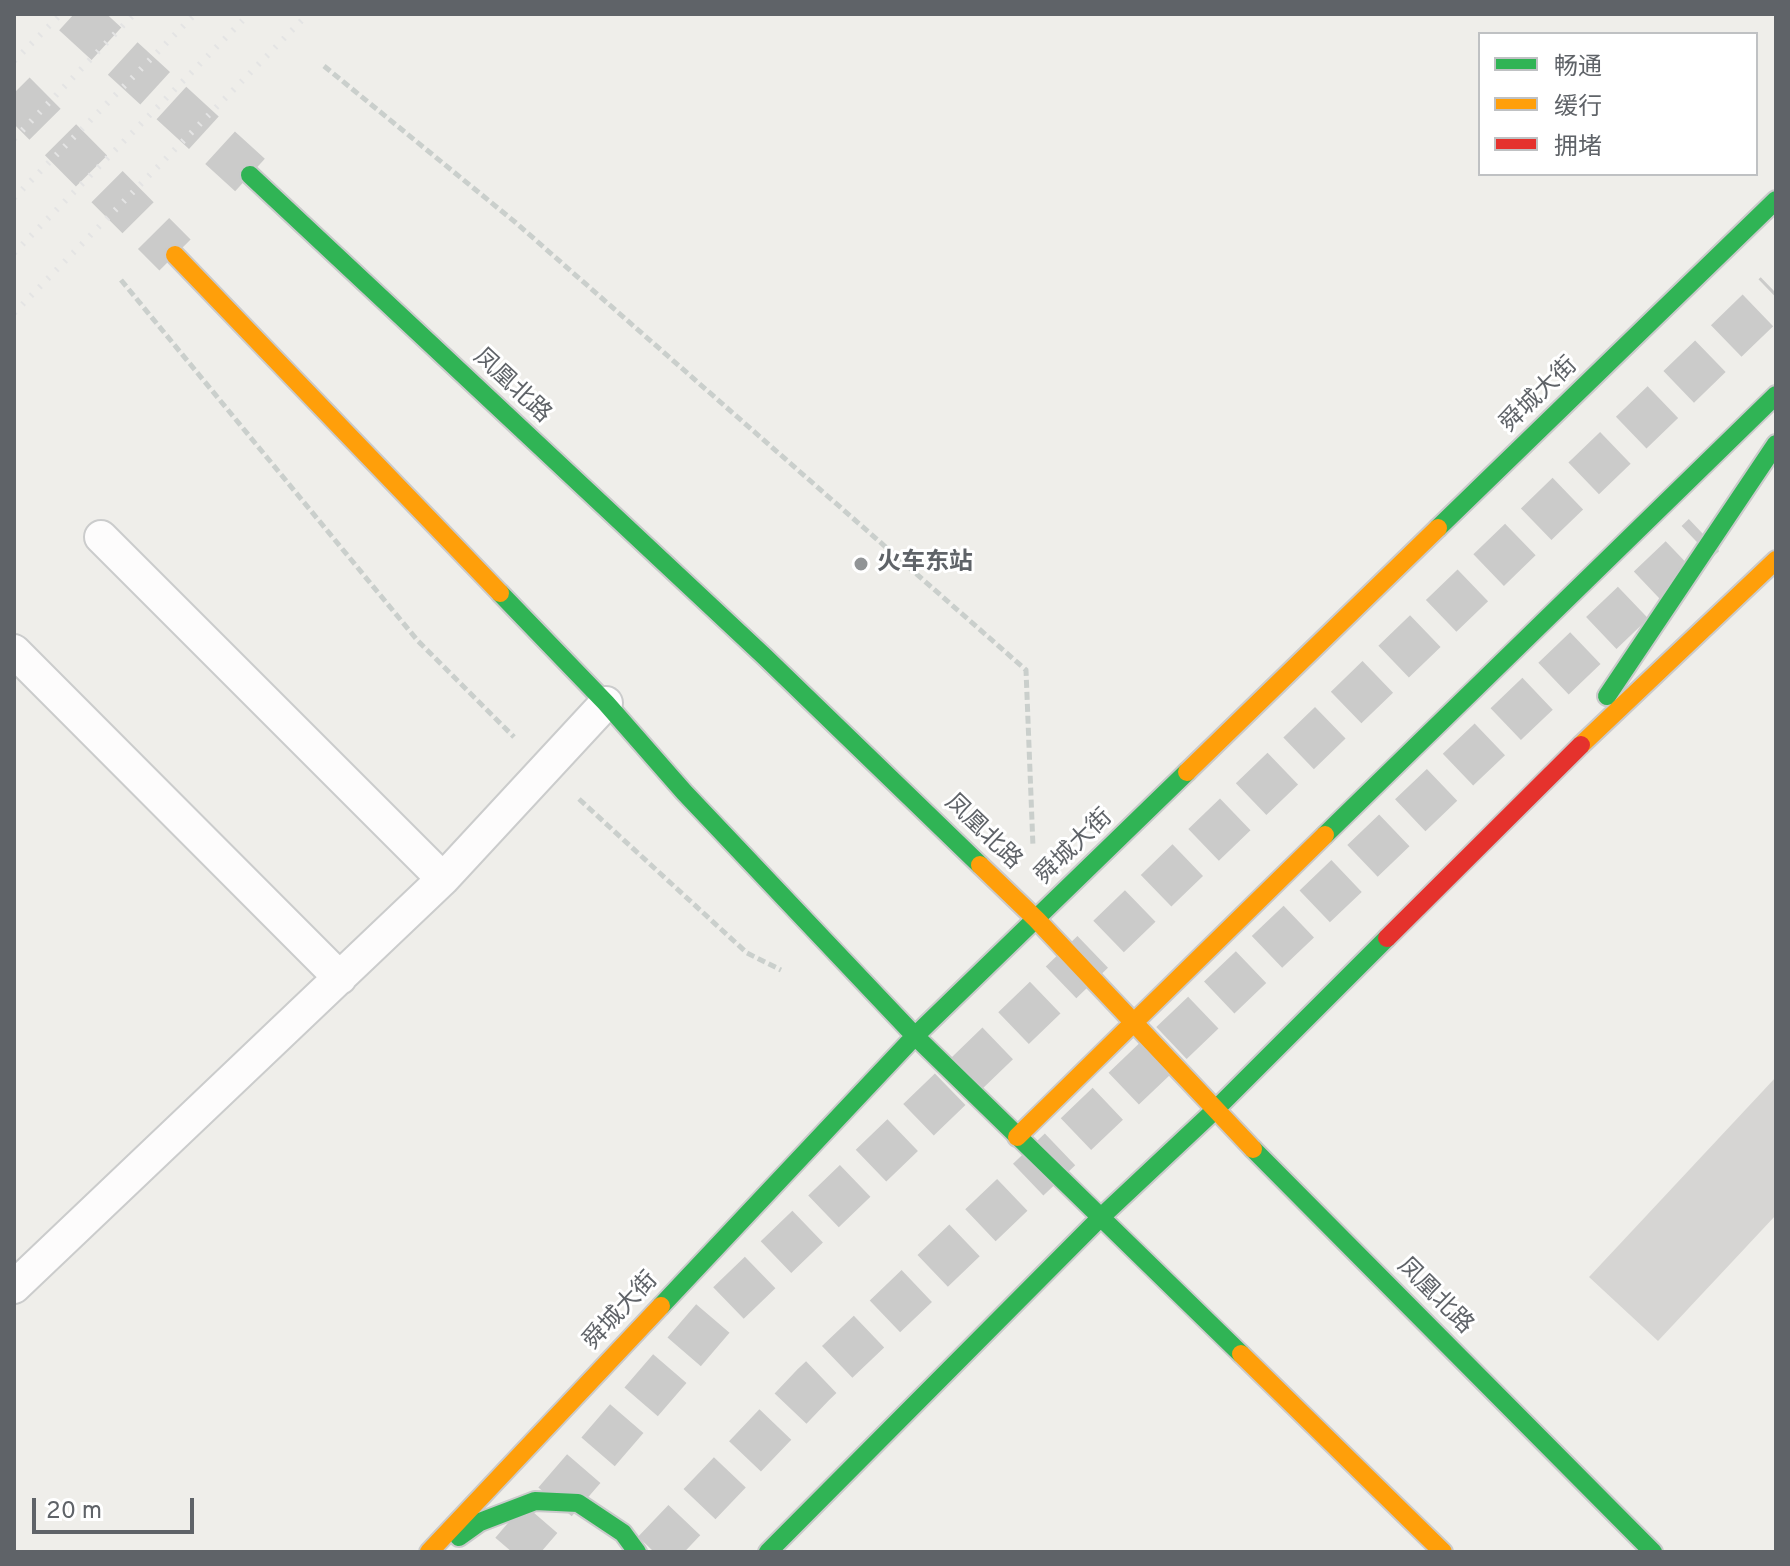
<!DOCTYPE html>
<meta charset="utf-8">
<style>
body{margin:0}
#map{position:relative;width:1790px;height:1566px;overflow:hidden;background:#efeeea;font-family:Overpass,"Noto Sans SC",sans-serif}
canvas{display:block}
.frame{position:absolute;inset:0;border:16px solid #5f6368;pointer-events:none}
.legend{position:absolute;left:1478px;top:32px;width:280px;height:144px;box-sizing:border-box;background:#fff;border:2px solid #bfc1c3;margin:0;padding:10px 14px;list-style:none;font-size:24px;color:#5f6368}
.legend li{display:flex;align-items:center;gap:16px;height:40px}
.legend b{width:40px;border:2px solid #bfc1c3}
.scale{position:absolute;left:32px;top:1498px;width:162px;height:36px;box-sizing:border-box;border:4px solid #5f6368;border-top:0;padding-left:10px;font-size:24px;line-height:28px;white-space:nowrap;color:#5f6368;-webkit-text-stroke:6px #fff;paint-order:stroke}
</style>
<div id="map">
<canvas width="1790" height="1566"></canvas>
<div class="frame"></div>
<ul class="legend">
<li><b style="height:10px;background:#30b455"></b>畅通</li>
<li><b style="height:10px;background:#ff9f0a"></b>缓行</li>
<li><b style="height:10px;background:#e5322d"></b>拥堵</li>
</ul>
<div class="scale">20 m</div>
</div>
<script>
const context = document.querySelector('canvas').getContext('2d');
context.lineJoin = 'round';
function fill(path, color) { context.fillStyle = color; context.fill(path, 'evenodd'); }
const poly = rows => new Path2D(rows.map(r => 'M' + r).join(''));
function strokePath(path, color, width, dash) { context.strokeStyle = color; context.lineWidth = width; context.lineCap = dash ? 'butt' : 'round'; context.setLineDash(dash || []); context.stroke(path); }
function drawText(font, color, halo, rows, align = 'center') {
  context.font = font + ' Overpass,"Noto Sans SC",sans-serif'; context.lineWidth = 6; context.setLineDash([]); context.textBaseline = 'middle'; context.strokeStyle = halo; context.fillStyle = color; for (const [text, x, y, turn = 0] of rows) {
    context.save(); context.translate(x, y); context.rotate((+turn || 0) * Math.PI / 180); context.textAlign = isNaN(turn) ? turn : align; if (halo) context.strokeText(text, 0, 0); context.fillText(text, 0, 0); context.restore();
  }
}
const building = poly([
 [1776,1077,1776,1215,1658,1341,1589,1277]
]);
const secondaryTunnel = poly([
 [512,1552,715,1316,1776,293],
 [654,1552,813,1385,1704,535]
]);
const primaryTunnel = poly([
 [74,14,250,175],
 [14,93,175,255]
]);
const path = poly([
 [324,66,515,222,1026,670,1033,847],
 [121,280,418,641,514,737],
 [579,799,747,953,781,970]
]);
const lane = poly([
 [101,537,443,879],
 [14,651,340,978],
 [14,1287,443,879,606,703]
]);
const fast = poly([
 [250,175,765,657,980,865],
 [1438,528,1776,200],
 [500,593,606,703,684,792,915,1036,1241,1354],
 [1607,696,1776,444],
 [1325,835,1776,395],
 [1253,1149,1653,1552],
 [661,1306,915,1036,1187,772],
 [459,1537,480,1522,535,1501,578,1503,623,1533,637,1552],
 [768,1552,1100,1218,1215,1110,1387,938]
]);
const slow = poly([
 [175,255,500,593],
 [1581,745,1776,560],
 [1187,772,1438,528],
 [980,865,1037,920,1253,1149],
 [1017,1137,1325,835],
 [1241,1354,1443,1552],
 [429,1552,661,1306]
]);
const jam = poly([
 [1387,938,1581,745]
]);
const rail = poly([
 [14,61,61,14],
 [14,139,134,14],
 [14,198,195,14],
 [14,253,249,14],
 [14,313,308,14]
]);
const markers = [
 [861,564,8,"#919496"]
];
const streetNames = [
 ["凤凰北路",511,387,43],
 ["舜城大街",1540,396,-44],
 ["凤凰北路",982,833,44],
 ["舜城大街",1075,848,-44],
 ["凤凰北路",1434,1297,45],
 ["舜城大街",622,1312,-47]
];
const poiNames = [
 ["火车东站",877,564]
];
fill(building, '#d6d5d3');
strokePath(secondaryTunnel, '#cbcbca', 44, [44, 22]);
strokePath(primaryTunnel, '#cbcbca', 44, [44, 22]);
strokePath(lane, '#cbcccc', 36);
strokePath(fast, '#cacacb', 22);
strokePath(slow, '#cacacb', 22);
strokePath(jam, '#cacacb', 22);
strokePath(path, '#cacfcc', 5, [8, 4]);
strokePath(lane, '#fdfcfc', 32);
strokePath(fast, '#30b455', 18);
strokePath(slow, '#ff9f0a', 18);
strokePath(jam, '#e5322d', 18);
strokePath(rail, '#e4e4e4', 6, [2, 10]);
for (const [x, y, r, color] of markers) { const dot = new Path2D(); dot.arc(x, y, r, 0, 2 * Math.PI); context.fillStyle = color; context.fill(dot); strokePath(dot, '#fff', 3); }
drawText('24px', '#5f6368', '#fff', streetNames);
drawText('bold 24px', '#5f6368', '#fff', poiNames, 'left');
</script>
